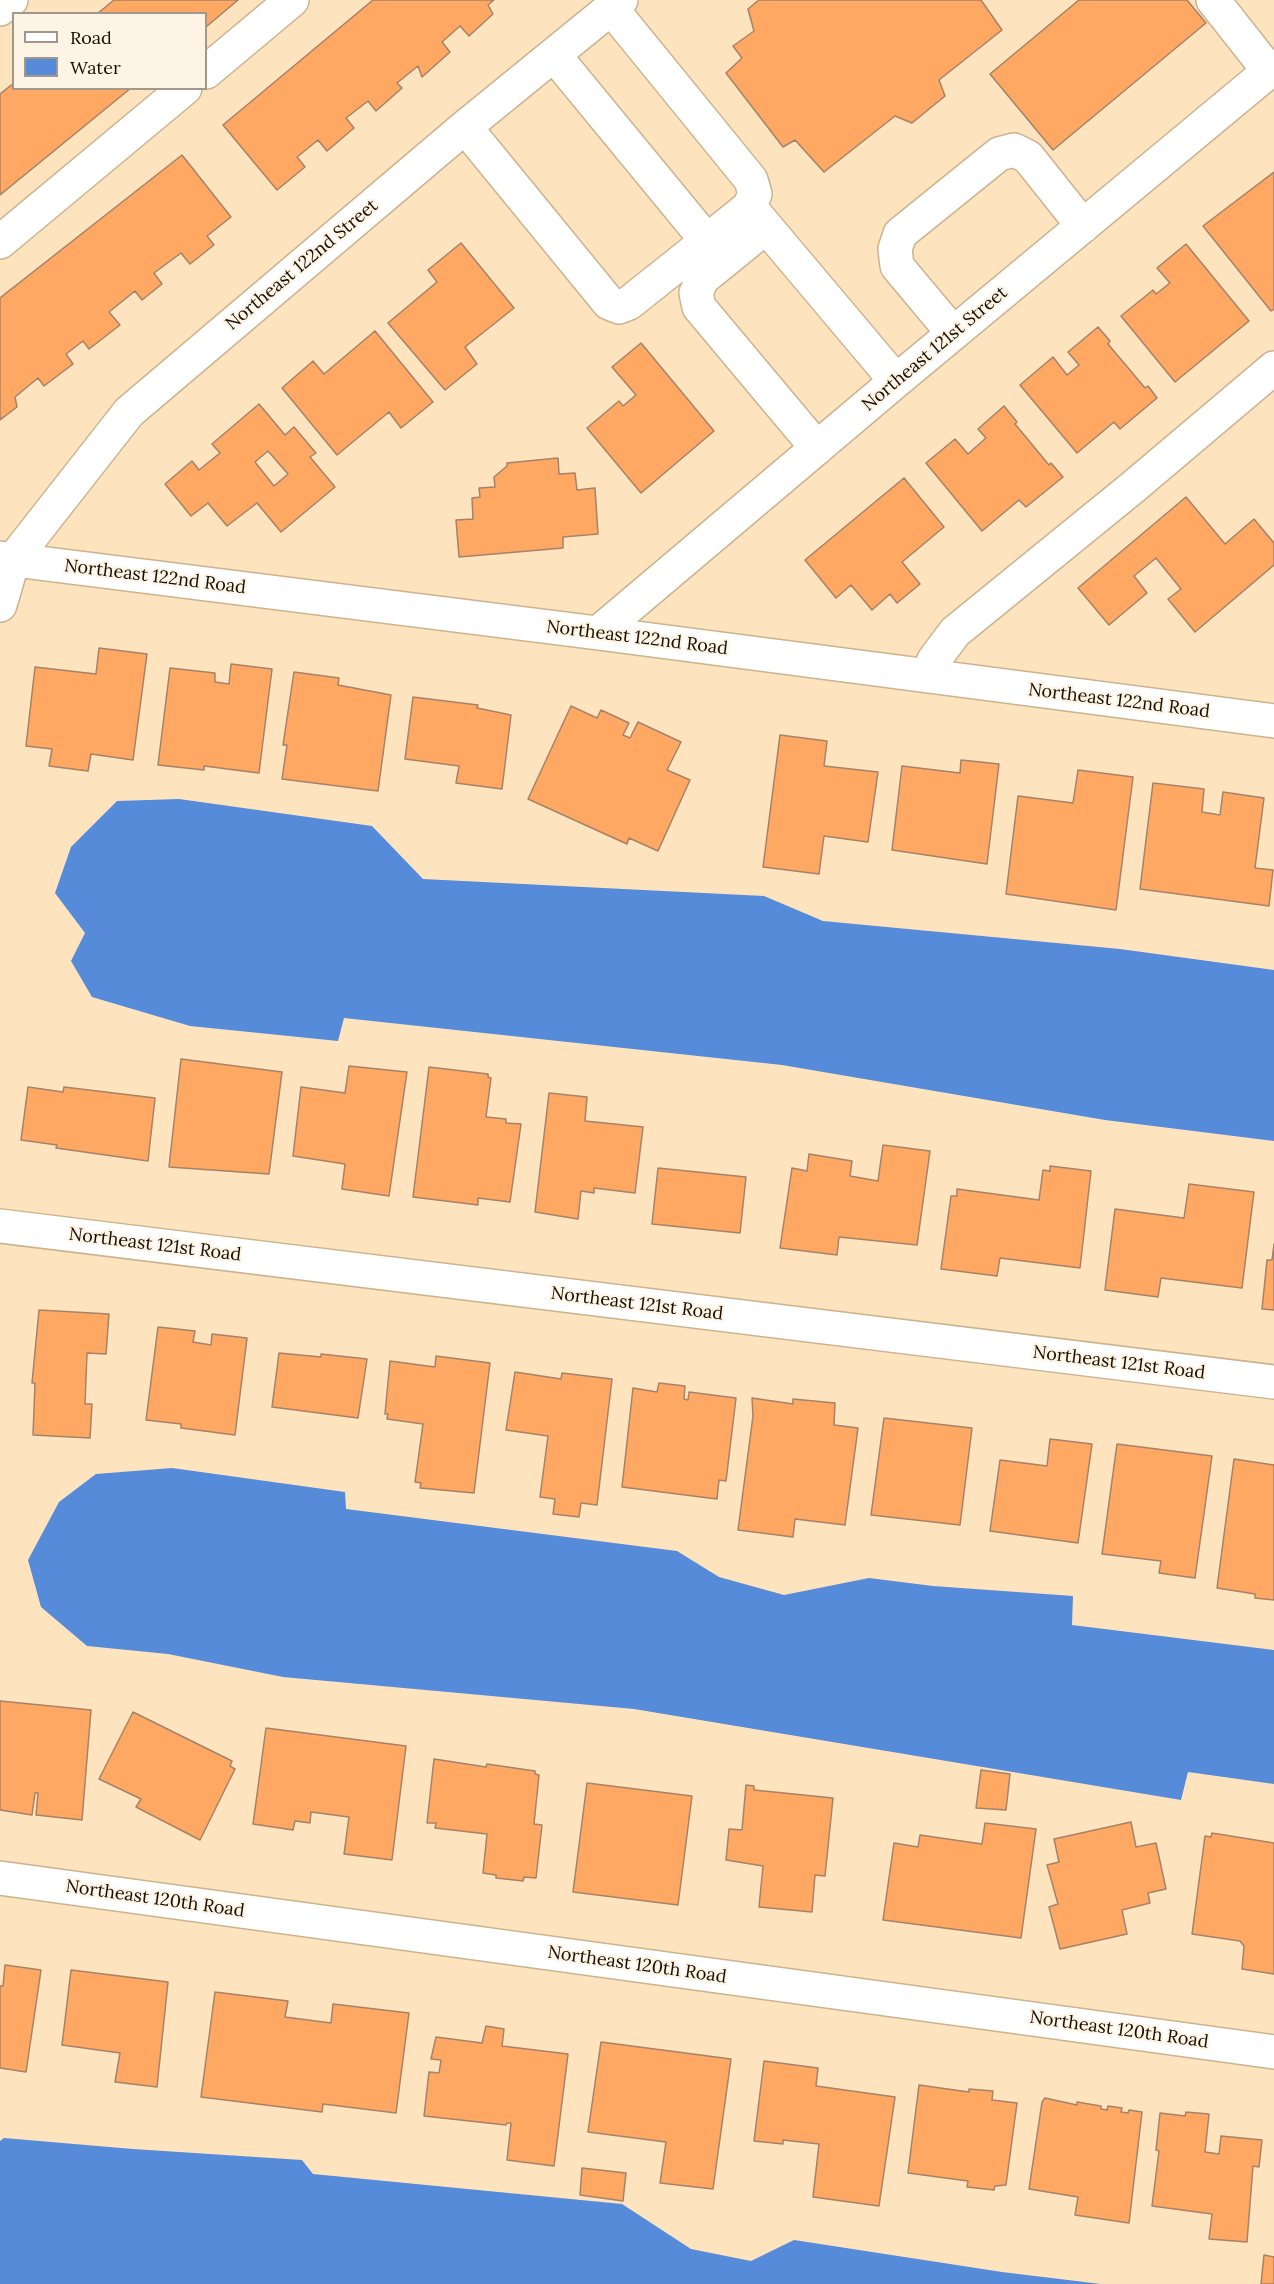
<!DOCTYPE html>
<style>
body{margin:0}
#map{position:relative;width:1274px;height:2284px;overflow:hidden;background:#fde4be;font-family:Lora,serif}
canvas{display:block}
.legend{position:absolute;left:12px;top:12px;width:195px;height:78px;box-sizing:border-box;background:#fef4e5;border:2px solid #a1988b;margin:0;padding:8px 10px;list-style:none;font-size:18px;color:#160e03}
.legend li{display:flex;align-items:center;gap:12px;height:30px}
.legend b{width:30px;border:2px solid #a1988b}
</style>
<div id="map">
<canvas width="1274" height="2284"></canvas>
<ul class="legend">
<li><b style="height:8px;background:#fff"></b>Road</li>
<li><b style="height:16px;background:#568bda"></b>Water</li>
</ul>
</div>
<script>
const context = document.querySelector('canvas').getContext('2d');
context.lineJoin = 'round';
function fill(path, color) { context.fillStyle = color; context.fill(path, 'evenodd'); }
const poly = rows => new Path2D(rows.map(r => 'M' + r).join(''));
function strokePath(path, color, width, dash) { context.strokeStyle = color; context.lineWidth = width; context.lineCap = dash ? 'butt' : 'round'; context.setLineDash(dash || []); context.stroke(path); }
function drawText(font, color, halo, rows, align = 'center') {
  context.font = font + ' Lora,serif'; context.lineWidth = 4.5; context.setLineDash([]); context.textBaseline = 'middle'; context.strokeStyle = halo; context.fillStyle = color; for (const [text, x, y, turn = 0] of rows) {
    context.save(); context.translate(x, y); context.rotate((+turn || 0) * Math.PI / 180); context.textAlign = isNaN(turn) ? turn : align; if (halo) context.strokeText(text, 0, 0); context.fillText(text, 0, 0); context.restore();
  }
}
const water = poly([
 [179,799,372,826,423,879,764,896,823,921,1120,949,1274,970,1274,1141,1105,1120,782,1065,344,1018,338,1041,190,1026,92,997,71,961,85,933,55,893,71,847,117,801],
 [172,1468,345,1492,346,1509,677,1551,719,1577,784,1595,869,1578,933,1586,1073,1596,1072,1625,1274,1650,1274,1784,1188,1772,1181,1800,634,1709,283,1677,168,1654,87,1646,41,1607,28,1560,59,1502,96,1474],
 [4,2138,133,2149,302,2160,313,2174,622,2204,691,2249,751,2261,794,2240,1002,2272,1101,2284,0,2284,0,2141]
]);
const building = poly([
 [114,0,238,0,206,27,206,14,97,14,114,0],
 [373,0,494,0,488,5,493,14,469,36,460,26,442,42,450,52,422,77,418,66,397,83,402,88,376,111,368,101,346,118,354,128,327,151,318,140,297,157,305,167,277,190,223,125,373,0],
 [759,0,981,0,1002,30,939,80,945,96,912,123,895,116,824,172,795,140,783,147,726,73,742,58,733,46,754,31,748,9,759,0],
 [1079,0,1187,0,1206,23,1053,150,990,74,1079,0],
 [14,83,14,88,131,88,0,195,0,94,14,83],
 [182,155,231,217,207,236,214,245,190,264,181,253,154,273,162,284,142,300,135,291,109,312,120,325,89,349,83,341,66,354,73,364,44,386,38,378,15,397,17,407,0,420,0,298,182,155],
 [1274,172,1274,309,1271,311,1203,226,1274,172],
 [461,243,514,308,465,347,477,364,445,390,388,323,437,282,428,270,461,243],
 [1186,244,1249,321,1175,382,1121,316,1153,290,1156,294,1170,283,1157,268,1186,244],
 [1098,327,1110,341,1108,344,1145,388,1148,386,1157,398,1120,429,1114,422,1077,453,1020,385,1053,357,1067,375,1079,365,1068,352,1098,327],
 [375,331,433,402,401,428,389,412,337,455,282,388,313,361,324,374,375,331],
 [641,343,714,431,641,493,587,428,619,401,623,406,636,395,612,367,641,343],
 [259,404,285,435,294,427,316,453,310,457,335,487,281,532,257,503,227,526,208,503,191,516,165,484,192,461,199,470,220,453,212,444,259,404],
 [268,451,288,474,274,486,255,462,268,451],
 [1004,406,1017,422,1015,424,1049,465,1051,463,1063,477,1026,507,1019,500,982,531,926,463,955,439,968,454,986,438,978,429,1004,406],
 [558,458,559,474,575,473,577,490,595,488,598,534,563,537,563,548,459,557,456,520,473,519,472,498,480,497,479,488,495,487,494,477,507,466,507,463,558,458],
 [904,478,944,527,902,562,920,584,897,603,890,594,872,610,851,585,836,598,805,560,904,478],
 [1186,497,1225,544,1254,519,1274,543,1274,565,1195,632,1168,599,1181,589,1156,558,1134,576,1147,593,1109,625,1078,588,1186,497],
 [99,648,147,654,133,760,91,754,88,771,49,766,52,749,26,746,35,667,96,674,99,648],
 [231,664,272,669,259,773,204,766,204,770,158,765,170,668,215,673,215,682,229,684,231,664],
 [294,672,339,678,338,685,391,695,378,791,282,779,287,745,283,745,294,672],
 [413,697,478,705,477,708,511,715,502,789,456,783,459,766,405,759,413,697],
 [571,706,597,718,601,710,629,723,623,735,630,738,638,722,681,742,667,770,690,780,658,851,629,838,627,844,528,799,571,706],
 [780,735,827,741,824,766,878,772,868,842,824,836,819,874,763,867,780,735],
 [961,760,999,764,987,864,892,850,902,766,960,773,961,760],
 [1078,770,1133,777,1116,910,1006,894,1018,796,1073,803,1078,770],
 [1153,783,1204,789,1202,812,1220,815,1223,792,1264,798,1255,868,1273,870,1269,906,1140,889,1153,783],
 [181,1059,282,1072,269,1174,169,1167,181,1059],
 [349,1066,407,1072,389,1196,342,1189,345,1164,293,1156,301,1087,345,1093,349,1066],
 [429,1067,488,1074,488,1077,491,1078,486,1117,506,1119,506,1123,521,1124,510,1202,478,1198,478,1205,413,1197,429,1067],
 [28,1087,63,1092,64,1087,155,1098,148,1161,56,1148,57,1145,21,1140,28,1087],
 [549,1093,587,1097,585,1121,643,1127,635,1193,594,1188,594,1193,581,1191,578,1219,535,1212,549,1093],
 [883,1145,930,1151,917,1245,839,1237,837,1255,780,1248,792,1168,807,1171,809,1154,852,1161,850,1176,878,1181,883,1145],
 [1050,1166,1091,1171,1080,1268,1000,1258,997,1276,941,1269,951,1196,957,1196,957,1189,1039,1200,1043,1170,1050,1171,1050,1166],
 [658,1168,746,1177,740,1233,652,1224,658,1168],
 [1189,1184,1254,1192,1242,1288,1161,1278,1158,1297,1105,1290,1115,1209,1184,1218,1189,1184],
 [1274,1244,1274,1310,1262,1309,1267,1260,1272,1260,1274,1244],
 [39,1310,109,1314,106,1354,87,1353,85,1404,92,1404,90,1438,33,1435,35,1383,32,1383,39,1310],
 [158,1327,195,1331,193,1342,211,1345,212,1334,247,1338,235,1435,181,1428,181,1424,146,1420,158,1327],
 [279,1353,321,1357,321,1354,367,1359,358,1418,272,1407,279,1353],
 [436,1356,490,1363,474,1493,420,1488,421,1483,415,1482,423,1424,387,1419,388,1414,385,1414,390,1361,435,1367,436,1356],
 [515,1372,561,1379,562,1373,612,1379,597,1505,581,1503,579,1517,553,1514,555,1499,540,1497,548,1436,506,1430,515,1372],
 [659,1383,685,1386,684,1399,688,1400,689,1392,736,1398,726,1481,719,1480,717,1499,622,1487,633,1388,657,1392,659,1383],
 [752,1398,793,1404,793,1399,835,1403,834,1425,858,1428,845,1525,795,1519,793,1537,738,1530,753,1416,752,1398],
 [884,1418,972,1428,960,1525,871,1515,884,1418],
 [1050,1439,1092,1444,1078,1543,990,1531,1000,1460,1047,1466,1050,1439],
 [1117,1444,1212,1456,1195,1578,1159,1573,1161,1561,1102,1554,1117,1444],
 [1234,1459,1274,1465,1274,1600,1255,1598,1255,1594,1217,1588,1234,1459],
 [0,1701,91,1710,82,1820,36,1815,38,1793,35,1793,32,1815,0,1810,0,1701],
 [133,1712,232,1761,230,1766,235,1769,200,1840,136,1807,141,1799,99,1779,133,1712],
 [266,1728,406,1746,392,1860,344,1854,349,1817,311,1812,310,1823,295,1821,293,1830,253,1824,266,1728],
 [434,1759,486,1767,487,1764,535,1771,535,1774,539,1775,534,1824,542,1825,536,1878,524,1877,523,1881,496,1878,496,1875,483,1873,487,1834,435,1828,436,1823,427,1823,434,1759],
 [981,1770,1010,1774,1006,1810,976,1808,981,1770],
 [587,1783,692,1796,678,1905,573,1892,587,1783],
 [746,1785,754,1786,754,1790,833,1798,825,1876,815,1875,812,1912,759,1907,763,1866,726,1860,729,1829,742,1830,746,1785],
 [1131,1822,1136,1847,1156,1843,1166,1889,1148,1893,1150,1903,1122,1910,1127,1934,1060,1949,1049,1907,1058,1904,1047,1865,1059,1862,1054,1839,1131,1822],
 [985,1823,1036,1829,1021,1938,883,1920,894,1843,918,1847,920,1835,982,1844,985,1823],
 [1212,1833,1274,1843,1274,1974,1242,1969,1244,1946,1240,1941,1192,1934,1205,1836,1211,1837,1212,1833],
 [5,1965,41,1970,26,2072,0,2068,0,1986,3,1986,5,1965],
 [71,1970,168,1982,157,2087,115,2082,120,2053,62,2045,71,1970],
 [215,1992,288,2001,285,2017,331,2023,333,2004,409,2013,396,2113,323,2104,322,2112,201,2097,215,1992],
 [486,2026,504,2029,502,2046,568,2054,554,2166,507,2160,511,2123,507,2123,506,2125,424,2116,429,2072,439,2073,441,2060,431,2059,436,2037,482,2043,486,2026],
 [601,2042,731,2059,713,2189,660,2183,666,2142,588,2132,601,2042],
 [764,2061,818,2068,816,2086,895,2097,879,2206,813,2197,819,2144,783,2140,783,2144,754,2141,764,2061],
 [919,2085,969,2092,969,2089,993,2091,992,2100,1017,2103,1006,2185,995,2186,994,2190,967,2187,968,2181,908,2173,919,2085],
 [1045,2098,1077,2105,1077,2102,1101,2106,1101,2109,1107,2110,1108,2106,1122,2108,1121,2112,1128,2113,1129,2110,1142,2112,1129,2223,1075,2215,1078,2197,1029,2189,1042,2102,1045,2098],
 [1186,2112,1209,2114,1205,2152,1219,2154,1221,2136,1262,2140,1259,2167,1253,2166,1247,2242,1209,2239,1212,2214,1152,2206,1159,2151,1156,2150,1160,2113,1185,2116,1186,2112],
 [582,2168,626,2173,623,2201,580,2195,582,2168],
 [1264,2255,1274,2257,1274,2284,1261,2284,1264,2255]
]);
const minor = poly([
 [1213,0,1269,71],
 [0,9,11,0],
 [554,55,707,241],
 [206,72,292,0],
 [465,127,609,303,619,307,629,303,707,241,749,207,755,194,751,180,611,8],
 [752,210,896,381],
 [766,227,702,279,696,293,699,307,817,448],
 [0,242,185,88],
 [953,333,897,266,895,249,900,234,999,154,1014,150,1028,157,1083,226],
 [0,558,598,633,1274,721],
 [0,605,13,560,129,412,465,127,621,0],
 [598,633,896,381,1274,67],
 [927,676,934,660,955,632,1132,488,1274,368],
 [0,1226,1274,1382],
 [0,1878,1274,2052]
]);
const streetNames = [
 ["Northeast 122nd Street",302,265,-40],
 ["Northeast 121st Street",935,349,-40],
 ["Northeast 122nd Road",155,577,7],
 ["Northeast 122nd Road",637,638,7],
 ["Northeast 122nd Road",1119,701,7],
 ["Northeast 121st Road",155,1245,7],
 ["Northeast 121st Road",637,1304,7],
 ["Northeast 121st Road",1119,1363,7],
 ["Northeast 120th Road",155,1899,8],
 ["Northeast 120th Road",637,1965,8],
 ["Northeast 120th Road",1119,2030,8]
];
fill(water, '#568bda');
fill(building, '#fea864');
strokePath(building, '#a58268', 1.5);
strokePath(minor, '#cbb38f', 36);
strokePath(minor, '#fff', 33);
drawText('18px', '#160e03', '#fef4e5', streetNames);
</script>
